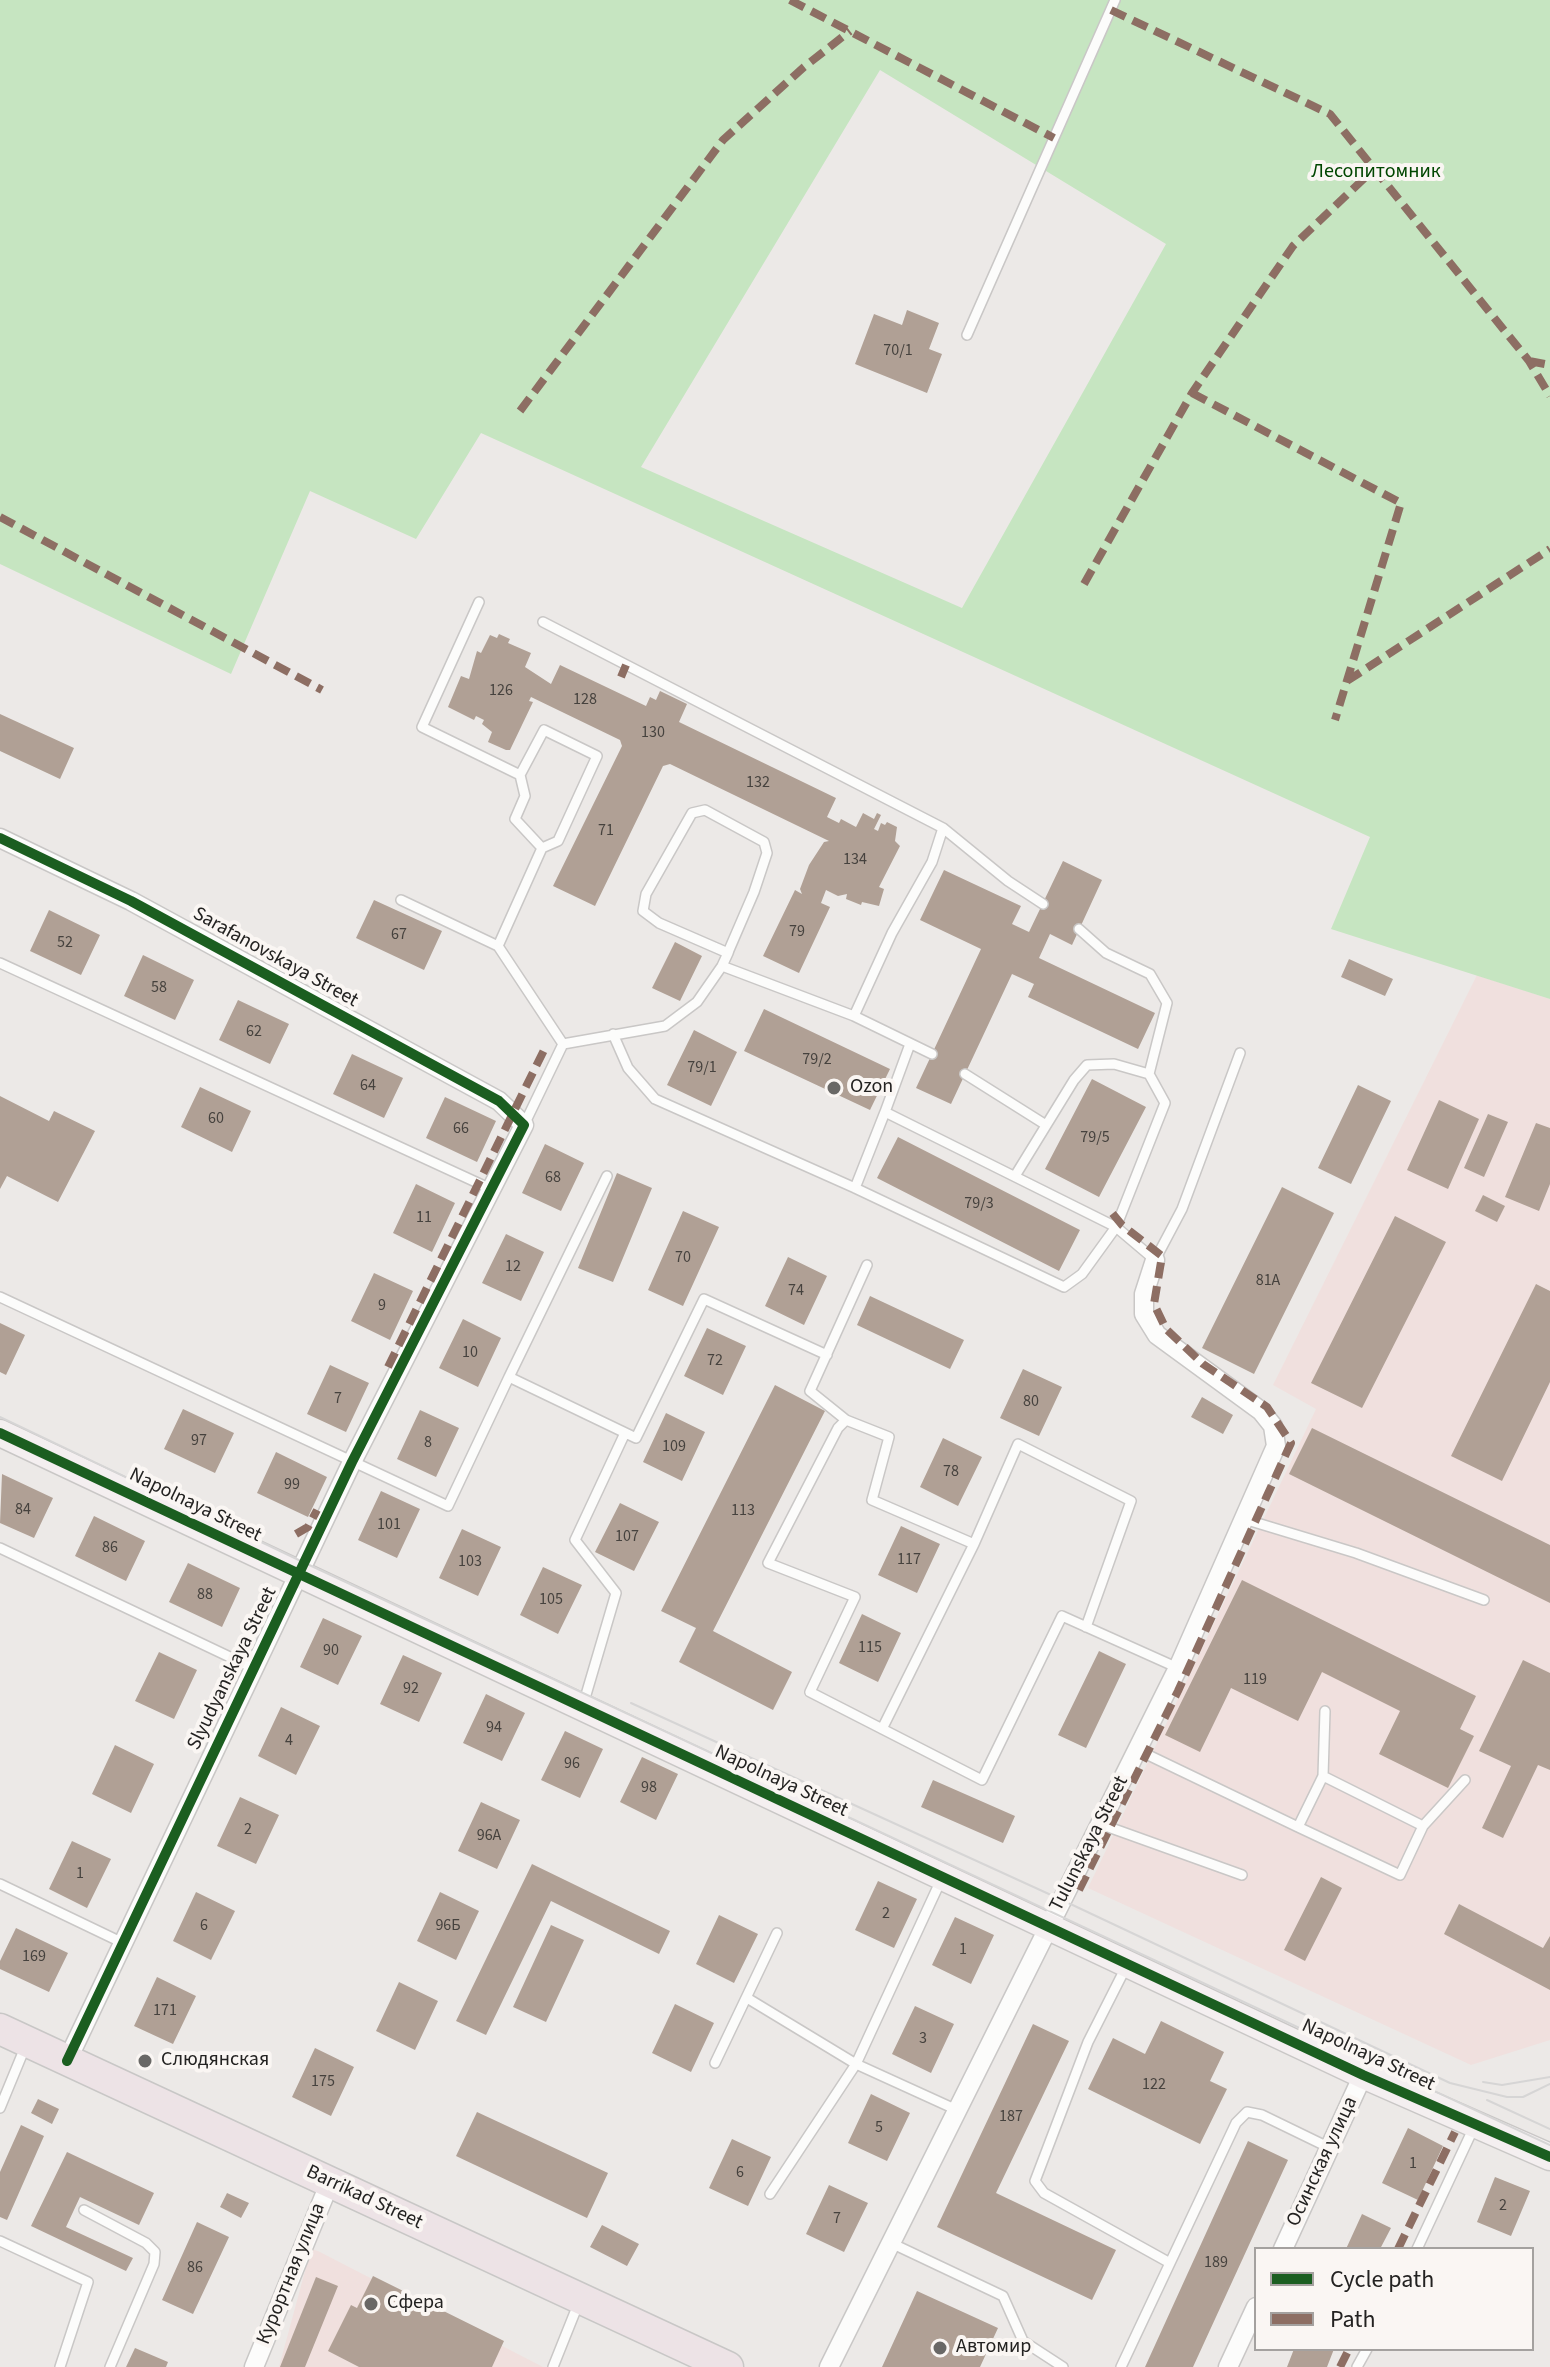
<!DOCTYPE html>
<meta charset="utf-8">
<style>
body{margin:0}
#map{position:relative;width:1550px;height:2367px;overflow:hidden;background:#ece9e7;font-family:"Source Sans 3",sans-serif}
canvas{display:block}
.legend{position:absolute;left:1254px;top:2247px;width:280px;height:104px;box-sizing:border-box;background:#faf6f3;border:2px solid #a4a19f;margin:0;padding:10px 14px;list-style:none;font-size:24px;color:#232221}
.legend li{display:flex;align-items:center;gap:16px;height:40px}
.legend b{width:40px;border:2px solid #a4a19f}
</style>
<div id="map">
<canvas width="1550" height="2367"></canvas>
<ul class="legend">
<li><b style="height:10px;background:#1b5e20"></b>Cycle path</li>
<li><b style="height:10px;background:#8d6e63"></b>Path</li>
</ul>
</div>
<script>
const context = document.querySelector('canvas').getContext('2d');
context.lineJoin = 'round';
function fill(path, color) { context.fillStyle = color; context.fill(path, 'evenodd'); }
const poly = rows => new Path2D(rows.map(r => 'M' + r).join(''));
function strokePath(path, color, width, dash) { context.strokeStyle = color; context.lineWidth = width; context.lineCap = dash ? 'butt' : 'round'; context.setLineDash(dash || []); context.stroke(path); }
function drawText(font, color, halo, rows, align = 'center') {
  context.font = font + ' "Source Sans 3",sans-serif'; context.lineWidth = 8; context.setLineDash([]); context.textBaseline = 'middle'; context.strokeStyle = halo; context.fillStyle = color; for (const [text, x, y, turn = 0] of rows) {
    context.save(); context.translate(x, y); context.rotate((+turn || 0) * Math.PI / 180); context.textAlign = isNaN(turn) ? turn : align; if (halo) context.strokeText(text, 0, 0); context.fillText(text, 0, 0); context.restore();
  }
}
const industrial = poly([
 [1477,975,1550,999,1550,2040,1471,2065,1088,1888,1316,1409,1273,1385],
 [311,2249,318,2251,543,2367,279,2367]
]);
const green = poly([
 [0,0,1550,0,1550,999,1331,929,1370,837,481,433,416,539,310,491,231,674,0,564],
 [880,70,1166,244,962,608,641,467]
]);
const building = poly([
 [907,310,939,323,929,349,942,354,927,393,855,364,874,314,902,325],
 [499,634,510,639,508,643,531,653,525,667,551,684,560,665,646,706,650,697,656,700,660,691,687,704,679,722,836,798,827,817,839,823,841,819,856,827,863,813,874,819,877,813,881,815,874,829,878,831,881,823,885,825,887,822,897,827,895,841,900,846,879,887,884,889,879,906,862,902,861,905,846,899,847,894,838,896,826,890,821,903,830,907,799,973,763,956,795,890,802,894,800,889,809,865,824,842,829,841,670,764,663,766,595,906,553,886,622,746,620,740,531,697,529,701,533,702,510,750,506,750,488,742,492,732,482,724,484,720,476,716,474,720,448,707,461,676,469,679,477,651,481,653,490,635,497,638],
 [0,714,74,748,60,779,0,751],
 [1063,861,1102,880,1072,945,1050,934,1039,958,1155,1013,1138,1049,1028,997,1034,984,1012,974,951,1104,916,1088,981,949,920,920,944,870,1021,906,1012,924,1029,932],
 [374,900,442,931,424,970,356,938],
 [49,910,100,935,81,975,30,951],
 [675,942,702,956,680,1001,652,988],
 [143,955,194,980,175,1020,124,996],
 [1349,959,1393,979,1385,996,1341,977],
 [238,1000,289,1024,270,1064,219,1040],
 [764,1009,890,1069,870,1110,744,1051],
 [694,1030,737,1052,711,1106,667,1085],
 [352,1054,403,1078,384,1118,333,1094],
 [1092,1079,1146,1107,1099,1197,1045,1169],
 [1358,1085,1391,1101,1351,1184,1318,1168],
 [200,1087,251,1111,232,1152,181,1127],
 [0,1096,49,1121,54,1111,95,1131,58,1202,7,1176,0,1189],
 [445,1097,496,1121,477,1162,426,1138],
 [1439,1100,1479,1119,1448,1189,1407,1170],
 [1488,1114,1508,1122,1484,1177,1464,1168],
 [1536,1123,1550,1128,1550,1184,1539,1211,1505,1197],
 [898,1137,1080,1230,1059,1271,877,1178],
 [545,1144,584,1163,561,1211,522,1193],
 [617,1173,652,1188,613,1282,578,1268],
 [416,1184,455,1203,432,1252,393,1233],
 [1282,1187,1334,1213,1254,1374,1202,1348],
 [1483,1195,1505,1206,1497,1222,1475,1211],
 [683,1211,719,1227,683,1306,648,1290],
 [1395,1216,1446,1242,1362,1408,1311,1383],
 [506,1234,544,1252,521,1301,482,1283],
 [788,1257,827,1276,804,1325,765,1306],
 [374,1273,413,1291,390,1340,351,1321],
 [1536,1284,1550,1291,1550,1382,1502,1481,1451,1456],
 [870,1296,964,1340,950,1369,857,1325],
 [463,1319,501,1338,478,1387,439,1368],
 [0,1323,25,1335,6,1375,0,1372],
 [707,1328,746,1346,723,1395,684,1376],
 [330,1365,369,1383,346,1432,307,1414],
 [1023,1369,1062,1387,1039,1436,1000,1418],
 [775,1385,825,1411,713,1631,792,1672,773,1710,679,1662,696,1628,661,1611],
 [1202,1397,1233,1415,1223,1434,1191,1417],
 [183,1409,234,1433,215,1473,164,1449],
 [420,1410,459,1428,436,1477,397,1459],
 [666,1413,705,1432,682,1481,643,1462],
 [1312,1428,1550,1545,1550,1603,1289,1474],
 [943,1438,982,1457,958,1506,920,1487],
 [276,1452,327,1477,308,1517,257,1493],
 [2,1474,53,1498,34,1538,0,1523],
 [381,1491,420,1509,397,1558,358,1540],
 [620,1503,659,1522,634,1571,595,1552],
 [94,1516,145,1541,126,1581,75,1556],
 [901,1526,940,1544,917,1593,878,1575],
 [462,1529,501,1547,478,1596,439,1578],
 [188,1563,240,1588,222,1627,169,1602],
 [543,1567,582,1585,558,1634,520,1615],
 [1242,1580,1476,1696,1460,1729,1474,1736,1448,1788,1379,1754,1400,1711,1322,1672,1298,1721,1231,1688,1200,1752,1165,1735],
 [862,1614,901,1633,878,1682,839,1663],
 [323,1618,362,1636,338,1685,300,1667],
 [1099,1651,1126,1664,1086,1748,1058,1735],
 [159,1652,197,1670,174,1719,135,1701],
 [403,1655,442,1673,419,1722,380,1704],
 [1523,1660,1550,1673,1550,1770,1538,1765,1503,1838,1482,1828,1511,1766,1479,1751],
 [486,1694,525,1713,502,1761,463,1743],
 [281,1707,320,1726,296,1775,258,1756],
 [565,1731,603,1749,580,1798,541,1780],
 [115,1745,154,1764,131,1813,92,1794],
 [642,1757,678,1774,656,1820,620,1802],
 [933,1780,1015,1816,1003,1843,921,1807],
 [240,1797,279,1815,256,1864,217,1846],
 [481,1802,520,1820,497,1869,458,1851],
 [72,1841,111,1859,87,1908,49,1889],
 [532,1864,670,1931,659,1954,551,1901,486,2035,456,2021],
 [1321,1877,1342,1888,1305,1961,1284,1950],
 [878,1881,917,1899,894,1948,855,1930],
 [196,1892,235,1911,211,1960,173,1941],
 [440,1892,479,1911,456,1960,417,1941],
 [1459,1904,1543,1948,1550,1936,1550,1990,1444,1934],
 [719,1915,758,1934,734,1983,696,1964],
 [955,1917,994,1935,971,1984,932,1965],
 [551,1925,584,1940,546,2022,513,2007],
 [16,1928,68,1953,49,1992,0,1969,0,1961],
 [157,1977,196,1996,173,2044,134,2026],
 [399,1982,438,2001,415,2050,376,2031],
 [675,2004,714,2023,691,2072,652,2053],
 [915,2006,954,2024,931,2073,892,2054],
 [1161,2021,1224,2052,1210,2081,1227,2089,1200,2144,1088,2089,1113,2038,1145,2054],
 [1033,2024,1069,2041,996,2193,1116,2250,1092,2300,937,2227],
 [315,2048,354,2067,331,2116,292,2097],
 [871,2094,910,2113,887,2161,848,2143],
 [38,2099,59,2109,52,2124,31,2113],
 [477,2112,608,2173,587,2218,456,2156],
 [21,2125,44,2136,7,2220,0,2217,0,2172],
 [1408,2128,1443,2146,1418,2200,1382,2183],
 [732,2139,771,2157,748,2206,709,2188],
 [1248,2141,1288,2160,1193,2367,1145,2367],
 [67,2152,154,2193,139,2225,80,2197,66,2227,133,2258,126,2271,31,2226],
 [1495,2177,1530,2191,1511,2236,1477,2222],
 [829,2185,868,2203,844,2252,806,2234],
 [227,2193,249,2203,241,2218,220,2207],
 [1362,2214,1391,2228,1380,2249,1346,2249],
 [197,2222,229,2237,193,2314,162,2300],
 [602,2225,639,2244,627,2266,590,2247],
 [373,2276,504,2341,492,2367,359,2367,328,2351,351,2305,357,2308],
 [316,2277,338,2286,305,2367,280,2367],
 [917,2291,998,2328,980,2367,882,2367],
 [135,2348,168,2362,166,2367,126,2367],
 [1294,2349,1334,2349,1327,2367,1287,2367]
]);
const lane = poly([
 [967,335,1115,0],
 [479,602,422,727,520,775],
 [543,622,943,828],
 [401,900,498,946,563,1044],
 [1079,929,1106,953,1150,974,1167,1003,1149,1074,1165,1103,1116,1227,1155,1260,1182,1209,1240,1053],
 [498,946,542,848,558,841,597,756,544,730,520,775,525,796,515,819,542,848],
 [0,963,491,1189],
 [722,966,854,1016,892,933,932,862,943,828,1008,881,1043,904],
 [854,1016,932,1054],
 [613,1034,628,1068,655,1099,855,1188,1064,1287,1082,1274,1116,1227,885,1112,910,1044],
 [563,1044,665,1026,697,1002,722,966,728,953,729,950,754,892,767,853,764,842,705,810,692,813,646,894,643,911,659,923,728,953],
 [965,1074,1046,1125],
 [524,1125,563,1044],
 [607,1176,509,1377,636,1438,704,1299,827,1355],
 [1015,1176,1074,1080,1087,1065,1114,1064,1149,1074],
 [855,1188,885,1112],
 [867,1265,810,1391,846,1420,838,1428,768,1563,855,1597,810,1692,982,1780,1062,1616,1178,1668],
 [0,1297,448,1506,509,1377],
 [846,1420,889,1437,872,1500,974,1544,1018,1444,1131,1501,1086,1627],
 [1244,1519,1356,1553,1484,1600],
 [0,1548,253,1668],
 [583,1705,616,1593,575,1540,625,1433],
 [882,1729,974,1544],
 [1137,1749,1146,1754,1298,1827,1400,1875,1423,1826,1323,1776,1298,1827],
 [1323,1776,1325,1711],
 [1100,1824,1242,1875],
 [1423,1826,1465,1780],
 [0,1884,123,1943],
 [1126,1967,1088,2042,1035,2181,1044,2193,1170,2263],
 [747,1998,856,2064,941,1880],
 [715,2063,777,1933],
 [0,2108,26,2045],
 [770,2194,856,2064,957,2110],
 [84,2210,146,2243,155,2252,154,2264,110,2367],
 [0,2241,88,2282,60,2367],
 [891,2243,1003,2296,1023,2341,1063,2367],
 [1417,2249,1474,2127],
 [553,2367,579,2302],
 [1121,2367,1236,2123,1247,2112,1262,2115,1330,2148],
 [1357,2367,1367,2349]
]);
const street = poly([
 [0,838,131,901,499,1101,524,1125,352,1462,67,2061],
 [1283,2249,1363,2075],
 [254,2367,330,2182],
 [829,2367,1178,1668,1276,1446,1273,1426,1261,1411,1157,1335,1144,1314,1144,1294,1155,1260],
 [1228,2367,1256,2307]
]);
const secondary = poly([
 [0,1433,1363,2075,1550,2157]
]);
const primary = poly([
 [0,2029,728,2367]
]);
const tram = poly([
 [0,1417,305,1563,1550,2145],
 [631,1703,1062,1900,1450,2083,1507,2097,1523,2097,1550,2084],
 [1483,2082,1502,2085,1550,2077],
 [1487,2100,1550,2129]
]);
const quiet = poly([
 [790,0,1054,138],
 [1111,10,1330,114,1529,361,1550,396],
 [1529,361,1550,365],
 [1192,393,1401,503,1335,720],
 [520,411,723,140,804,67,850,31],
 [0,517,322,690],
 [1084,584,1192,393,1293,246,1374,169],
 [621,677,626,665],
 [1347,681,1550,549],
 [388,1367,547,1044],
 [296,1534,308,1527,317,1510],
 [1079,1890,1178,1691,1291,1443,1267,1407,1203,1364,1166,1329,1154,1304,1162,1256,1122,1225,1108,1208],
 [1398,2249,1455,2132],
 [1340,2367,1349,2349]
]);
const cycleway = poly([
 [0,838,131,901,499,1101,524,1125,352,1462,67,2061],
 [0,1433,1363,2075,1550,2157]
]);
const markers = [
 [834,1088,8,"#696866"],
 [145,2061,8,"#696866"],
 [371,2304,8,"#696866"],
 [940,2348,8,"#696866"]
];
const numberNames = [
 ["70/1",898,351],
 ["126",501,691],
 ["128",585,700],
 ["130",653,733],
 ["132",758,783],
 ["71",606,831],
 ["134",855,860],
 ["79",797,932],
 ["67",399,935],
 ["52",65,943],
 ["58",159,988],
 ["62",254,1032],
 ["79/2",817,1060],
 ["79/1",702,1068],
 ["64",368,1086],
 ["60",216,1119],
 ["66",461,1129],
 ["79/5",1095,1138],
 ["68",553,1178],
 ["79/3",979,1204],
 ["11",424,1218],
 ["70",683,1258],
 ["12",513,1267],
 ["81А",1268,1281],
 ["74",796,1291],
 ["9",382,1306],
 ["10",470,1353],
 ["72",715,1361],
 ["7",338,1399],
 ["80",1031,1402],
 ["97",199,1441],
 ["8",428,1443],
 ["109",674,1447],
 ["78",951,1472],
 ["99",292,1485],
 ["84",23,1510],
 ["113",743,1511],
 ["101",389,1525],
 ["107",627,1537],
 ["86",110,1548],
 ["117",909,1560],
 ["103",470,1562],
 ["88",205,1595],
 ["105",551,1600],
 ["115",870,1648],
 ["90",331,1651],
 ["119",1255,1680],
 ["92",411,1689],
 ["94",494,1728],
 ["4",289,1741],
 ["96",572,1764],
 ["98",649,1788],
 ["2",248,1830],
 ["96А",489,1836],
 ["1",80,1874],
 ["2",886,1914],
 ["6",204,1926],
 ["96Б",448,1926],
 ["1",963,1950],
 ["169",34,1957],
 ["171",165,2011],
 ["3",923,2039],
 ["175",323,2082],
 ["122",1154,2085],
 ["187",1011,2117],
 ["5",879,2128],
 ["1",1413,2164],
 ["6",740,2173],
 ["2",1503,2206],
 ["7",837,2219],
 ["189",1216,2263],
 ["86",195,2268]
];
const parkNames = [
 ["Лесопитомник",1376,173]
];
const streetNames = [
 ["Sarafanovskaya Street",275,958,29],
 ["Napolnaya Street",195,1506,26],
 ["Slyudyanskaya Street",233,1669,-64],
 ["Napolnaya Street",781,1782,25],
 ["Tulunskaya Street",1090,1844,-63],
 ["Napolnaya Street",1368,2056,25],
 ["Осинская улица",1323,2162,-65],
 ["Barrikad Street",364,2198,25],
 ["Курортная улица",292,2274,-68]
];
const poiNames = [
 ["Ozon",850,1088],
 ["Слюдянская",161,2061],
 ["Сфера",387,2304],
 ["Автомир",956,2348]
];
fill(industrial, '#f0e0de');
fill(green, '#c6e5c1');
fill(building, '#b0a095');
strokePath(lane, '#c9c7c6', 12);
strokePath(street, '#c9c7c6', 21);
strokePath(secondary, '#c9c7c6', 29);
strokePath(primary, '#c8c7c6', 33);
strokePath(lane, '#fcfcfb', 9);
strokePath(street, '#fcfcfb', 18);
strokePath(secondary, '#f4eff0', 26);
strokePath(primary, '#ede3e6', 30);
strokePath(tram, '#d6d5d5', 2);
strokePath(quiet, '#8d6e63', 8, [16, 8]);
strokePath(cycleway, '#1b5e20', 10);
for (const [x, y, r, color] of markers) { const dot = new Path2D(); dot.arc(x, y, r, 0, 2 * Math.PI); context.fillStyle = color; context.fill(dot); strokePath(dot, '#faf6f3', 3); }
drawText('16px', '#46423e', null, numberNames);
drawText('20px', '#004600', '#faf6f3', parkNames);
drawText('20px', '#232221', '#faf6f3', streetNames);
drawText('20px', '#232221', '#faf6f3', poiNames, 'left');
</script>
